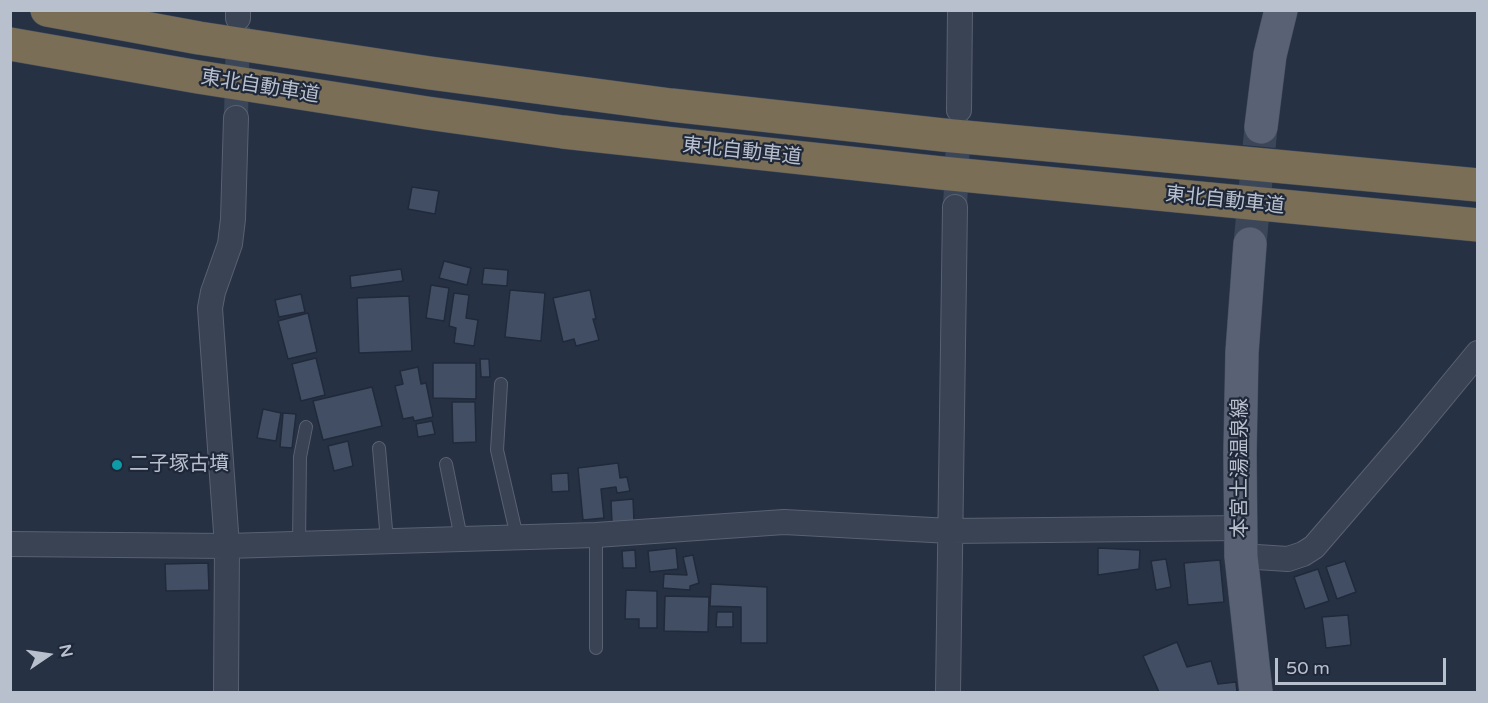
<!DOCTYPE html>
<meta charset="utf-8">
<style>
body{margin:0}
#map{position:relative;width:1488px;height:703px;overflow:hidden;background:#263144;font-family:"Varela Round",sans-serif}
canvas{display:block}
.frame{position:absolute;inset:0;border:12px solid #b8bfcd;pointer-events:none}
.north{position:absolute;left:18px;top:625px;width:60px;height:60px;-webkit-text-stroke:4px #1f2839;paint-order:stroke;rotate:77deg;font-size:16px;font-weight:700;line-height:24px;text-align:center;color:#b8bfcd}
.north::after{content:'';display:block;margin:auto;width:21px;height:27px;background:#b8bfcd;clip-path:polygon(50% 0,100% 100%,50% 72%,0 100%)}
.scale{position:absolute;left:1275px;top:658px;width:171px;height:27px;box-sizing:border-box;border:3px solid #b8bfcd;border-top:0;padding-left:8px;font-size:18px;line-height:21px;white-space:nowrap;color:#b8bfcd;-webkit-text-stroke:4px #1f2839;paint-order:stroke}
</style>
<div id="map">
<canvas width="1488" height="703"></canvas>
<div class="frame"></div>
<div class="north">N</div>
<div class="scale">50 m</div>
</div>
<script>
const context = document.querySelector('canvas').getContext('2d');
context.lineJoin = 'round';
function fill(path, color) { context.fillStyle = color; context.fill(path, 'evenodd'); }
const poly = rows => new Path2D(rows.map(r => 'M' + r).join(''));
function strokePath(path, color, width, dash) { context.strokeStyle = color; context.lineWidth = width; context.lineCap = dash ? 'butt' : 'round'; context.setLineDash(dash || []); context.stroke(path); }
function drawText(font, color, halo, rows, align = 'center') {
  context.font = font + ' "Varela Round","Noto Sans JP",sans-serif'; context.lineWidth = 4.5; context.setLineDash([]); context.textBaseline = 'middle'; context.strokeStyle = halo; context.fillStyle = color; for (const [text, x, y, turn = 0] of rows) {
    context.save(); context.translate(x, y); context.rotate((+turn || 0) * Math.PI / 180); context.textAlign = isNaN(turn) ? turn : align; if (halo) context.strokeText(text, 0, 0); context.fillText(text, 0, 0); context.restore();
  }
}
const building = poly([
 [412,187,439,191,435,214,408,209,412,187],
 [444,261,471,268,467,285,439,278,444,261],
 [484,268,508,270,507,286,482,284,484,268],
 [401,269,403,281,351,288,350,276,401,269],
 [431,285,449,288,444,321,426,318,431,285],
 [510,290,545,293,541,341,505,337,510,290],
 [590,290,596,319,593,319,599,340,576,346,574,339,563,342,553,298,590,290],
 [454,293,469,295,466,318,478,320,474,346,454,343,456,328,449,326,454,293],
 [301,294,305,312,279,317,275,300,301,294],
 [409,296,412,351,359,353,357,298,409,296],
 [308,313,317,352,288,359,278,321,308,313],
 [316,358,325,395,301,401,292,364,316,358],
 [480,359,489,359,490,377,481,377,480,359],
 [433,363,476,363,476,399,433,398,433,363],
 [418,367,421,384,426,383,433,417,414,421,413,417,403,419,395,386,403,384,400,371,418,367],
 [372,387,382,426,323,440,313,401,372,387],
 [452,402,475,402,476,442,453,443,452,402],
 [263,409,281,413,276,441,257,438,263,409],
 [283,413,296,414,292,448,280,447,283,413],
 [432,421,435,434,418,437,416,424,432,421],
 [348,441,353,466,334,471,328,446,348,441],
 [618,463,620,478,627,477,630,491,617,493,616,487,601,489,604,518,583,520,578,468,618,463],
 [568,473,569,491,552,492,551,474,568,473],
 [633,499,634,521,612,523,611,501,633,499],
 [676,548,678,569,650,572,648,551,676,548],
 [1098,548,1140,550,1139,569,1098,575,1098,548],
 [635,550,636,568,623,568,622,551,635,550],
 [693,555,699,583,690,586,690,590,663,588,664,574,687,575,683,557,693,555],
 [1166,559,1171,587,1156,590,1151,561,1166,559],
 [1220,560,1224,602,1188,605,1184,563,1220,560],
 [1345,561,1356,592,1337,599,1326,567,1345,561],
 [208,563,209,590,166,591,165,564,208,563],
 [1318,569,1329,601,1305,609,1294,577,1318,569],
 [711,584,767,587,767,643,741,643,741,607,710,606,711,584],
 [626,590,657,591,657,628,639,628,639,619,625,619,626,590],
 [665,596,709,597,708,632,664,631,665,596],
 [717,612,733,612,733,627,716,627,717,612],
 [1348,615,1351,645,1326,648,1322,617,1348,615],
 [1177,642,1187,667,1211,661,1218,684,1236,682,1237,692,1159,692,1143,656,1177,642]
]);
const minorTunnel = poly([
 [236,118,238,27],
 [955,207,959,120]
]);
const primaryTunnel = poly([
 [1250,244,1261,127]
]);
const service = poly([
 [501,384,497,450,517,537],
 [379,448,387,541],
 [446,464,461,538],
 [299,543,300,457,306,427],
 [596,648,596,535]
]);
const minor = poly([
 [238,18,238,10],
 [959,110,960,10],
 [10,544,227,546,596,535,784,522,950,531,1241,528],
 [1241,556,1288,559,1303,554,1314,547,1407,439,1478,353],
 [226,692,227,546,210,308,213,292,230,244,233,219,236,118],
 [948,692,955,207]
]);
const primary = poly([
 [1261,127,1270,55,1281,10],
 [1250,244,1242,352,1240,453,1241,556,1256,692]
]);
const motorway = poly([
 [47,10,199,38,430,73,671,105,943,135,1478,185],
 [10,44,198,77,427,113,563,132,941,173,1478,225]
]);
const markers = [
 [117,465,6,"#0f9aa8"]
];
const streetNames = [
 ["東北自動車道",260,87,9],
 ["東北自動車道",742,152,6],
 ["東北自動車道",1225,201,6],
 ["本宮土湯温泉線",1241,468,-90]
];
const poiNames = [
 ["二子塚古墳",129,465]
];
fill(building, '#424e64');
strokePath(building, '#212a3b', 1.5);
strokePath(minorTunnel, '#3c4659', 24, [24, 12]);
strokePath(primaryTunnel, '#3c4659', 33, [33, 16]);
strokePath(service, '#596171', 14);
strokePath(minor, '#596171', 26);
strokePath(primary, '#444c5d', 34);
strokePath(motorway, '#454e5e', 34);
strokePath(service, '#3a4354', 12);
strokePath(minor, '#3a4354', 24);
strokePath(primary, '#586274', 33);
strokePath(motorway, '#7a6e57', 33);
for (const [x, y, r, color] of markers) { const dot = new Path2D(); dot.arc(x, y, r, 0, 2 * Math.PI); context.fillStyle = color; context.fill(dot); strokePath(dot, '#1f2839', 2); }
drawText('20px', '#b8bfcd', '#1f2839', streetNames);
drawText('20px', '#b8bfcd', '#1f2839', poiNames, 'left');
</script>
